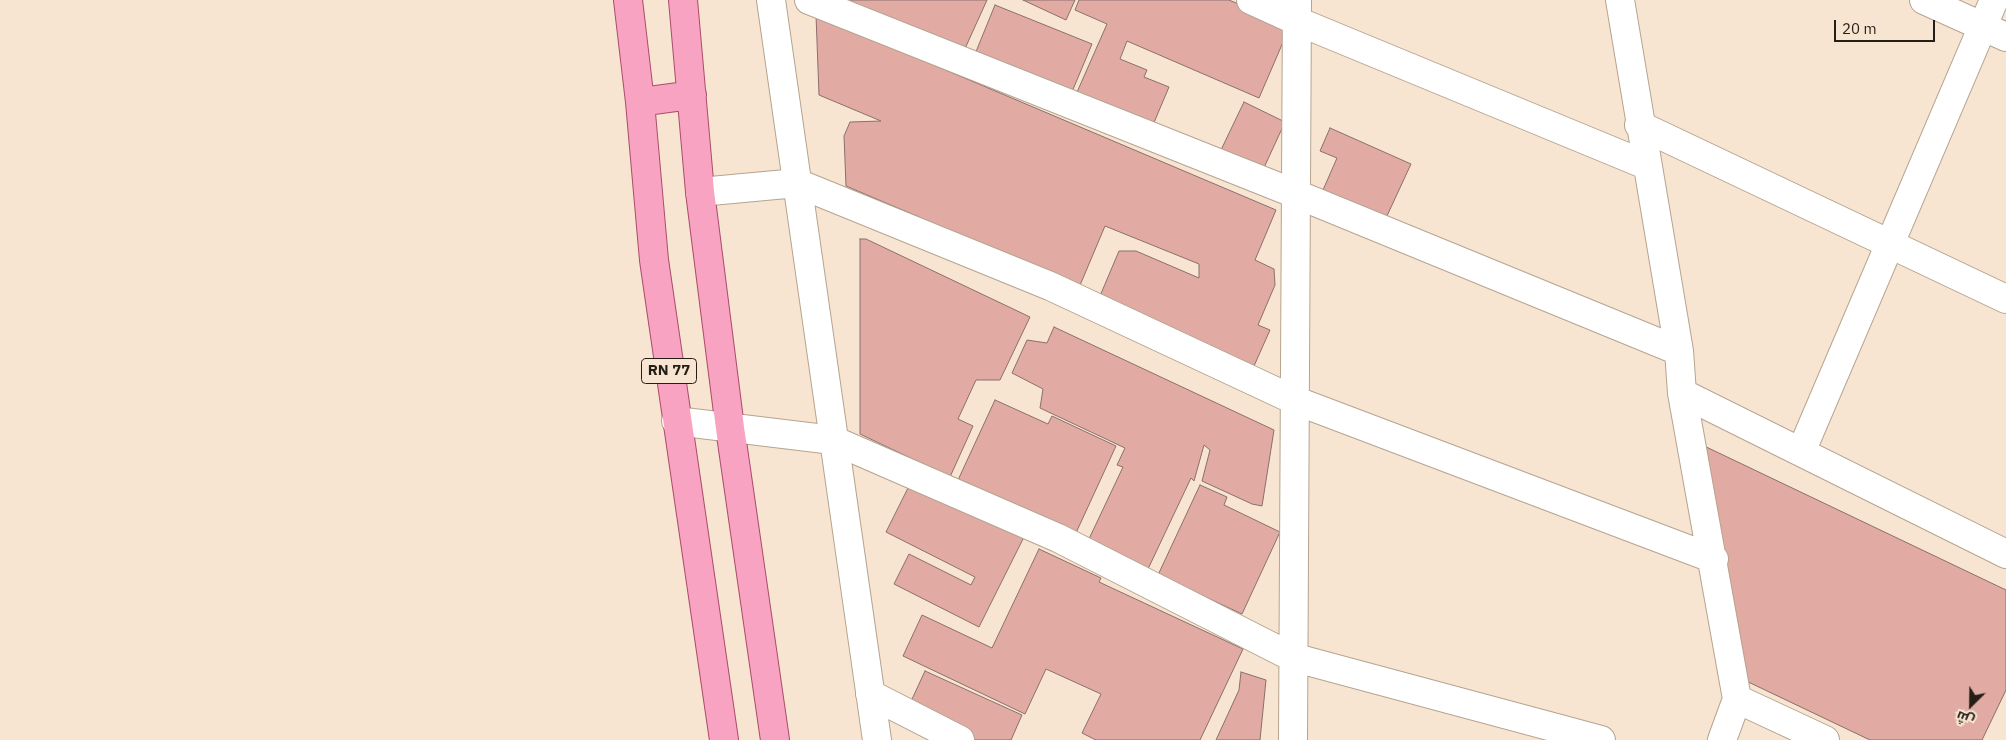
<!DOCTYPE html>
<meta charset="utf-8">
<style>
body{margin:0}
#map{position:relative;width:2006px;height:740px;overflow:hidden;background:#f8e5d1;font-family:"IBM Plex Sans",Cairo,sans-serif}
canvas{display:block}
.north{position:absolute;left:1946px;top:680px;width:50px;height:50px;-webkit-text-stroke:4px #f8e5d1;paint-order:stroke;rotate:203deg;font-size:14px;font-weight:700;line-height:20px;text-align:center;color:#251e17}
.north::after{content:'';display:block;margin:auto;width:18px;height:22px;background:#251e17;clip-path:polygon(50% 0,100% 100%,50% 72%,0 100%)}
.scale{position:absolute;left:1834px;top:20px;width:101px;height:22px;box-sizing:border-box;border:2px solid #251e17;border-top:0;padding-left:6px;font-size:15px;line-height:18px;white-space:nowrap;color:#251e17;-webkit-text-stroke:4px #f8e5d1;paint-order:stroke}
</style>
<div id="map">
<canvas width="2006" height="740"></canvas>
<div class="north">ش</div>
<div class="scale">20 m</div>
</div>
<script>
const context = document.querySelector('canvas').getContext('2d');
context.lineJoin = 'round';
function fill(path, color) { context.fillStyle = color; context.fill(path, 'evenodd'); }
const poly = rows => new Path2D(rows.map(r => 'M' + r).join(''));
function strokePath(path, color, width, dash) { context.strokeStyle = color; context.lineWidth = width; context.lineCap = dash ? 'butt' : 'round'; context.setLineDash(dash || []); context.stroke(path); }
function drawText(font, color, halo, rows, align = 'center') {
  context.font = font + ' "IBM Plex Sans",sans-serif'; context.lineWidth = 5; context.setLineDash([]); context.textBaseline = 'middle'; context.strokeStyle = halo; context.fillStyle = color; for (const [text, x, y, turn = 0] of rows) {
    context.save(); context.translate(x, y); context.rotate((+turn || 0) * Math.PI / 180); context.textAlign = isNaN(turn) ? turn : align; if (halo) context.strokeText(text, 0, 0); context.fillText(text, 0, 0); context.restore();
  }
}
const building = poly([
 [846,0,987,0,963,53,846,0],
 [1023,0,1075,0,1066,20,1023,0],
 [1079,0,1229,0,1290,26,1259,98,1127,41,1120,59,1147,70,1144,77,1169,87,1150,132,1074,99,1107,24,1075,10,1079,0],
 [995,5,1092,44,1069,99,973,59,995,5],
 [816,15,1276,210,1255,260,1274,269,1275,285,1258,325,1270,330,1254,366,1126,312,1097,303,1119,251,1136,251,1199,278,1199,264,1105,226,1078,290,906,217,919,217,846,186,844,136,850,122,881,121,819,95,816,15],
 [1244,102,1285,122,1262,172,1220,152,1244,102],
 [1330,128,1411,164,1386,218,1323,190,1337,158,1320,151,1330,128],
 [860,239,866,239,1030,317,1000,380,976,380,958,419,973,426,950,477,860,434,860,239],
 [1054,327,1274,430,1262,506,1252,504,1202,481,1210,450,1204,445,1194,481,1191,478,1148,569,1088,541,1123,467,1117,465,1125,448,1040,408,1043,389,1012,373,1027,340,1047,343,1054,327],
 [995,400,1048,424,1052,416,1116,446,1075,535,958,480,995,400],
 [1700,444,2006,590,2006,690,1982,740,1870,740,1742,679,1700,444],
 [912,480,1024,537,979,627,894,584,909,554,971,585,975,577,886,532,912,480],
 [1200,485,1227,497,1224,505,1280,532,1242,614,1158,575,1200,485],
 [1039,549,1101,578,1099,582,1243,649,1200,740,1096,740,1082,733,1101,694,1046,669,1025,714,903,656,922,615,992,648,1039,549],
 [925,671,1022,715,1011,740,973,740,907,710,925,671],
 [1241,672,1266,680,1260,740,1216,740,1239,690,1241,672]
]);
const street = poly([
 [771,0,877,740],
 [809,0,1296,194,1679,351],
 [1251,0,1297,21,1646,165],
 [1620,0,1679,351,1682,393,1737,699,1722,740],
 [1924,0,2006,37],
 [1639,125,2006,299],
 [700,192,797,183,1050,286,1294,400,1714,559],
 [1682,393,2006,554],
 [676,421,833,440,1058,538,1292,657,1601,740],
 [1801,452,1994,0],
 [870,694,960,740],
 [1737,699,1825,740],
 [1293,740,1297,0]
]);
const primary = poly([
 [628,0,640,102,654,260,724,740],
 [683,0,700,192,730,428,775,740],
 [640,102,692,95]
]);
const shields = [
 [669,371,55]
];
const shieldNames = [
 ["RN 77",669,371]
];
fill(building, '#e1aaa3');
strokePath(building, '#8a6f6c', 1);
strokePath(street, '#b5a490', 30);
strokePath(primary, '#aa4c6a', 30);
strokePath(street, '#fff', 28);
strokePath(primary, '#f7a3c1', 28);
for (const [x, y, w] of shields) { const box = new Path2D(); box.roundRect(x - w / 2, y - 12.5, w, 25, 4); context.fillStyle = '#f8e5d1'; context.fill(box); strokePath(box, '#251e17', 1); }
drawText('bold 15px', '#251e17', null, shieldNames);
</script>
